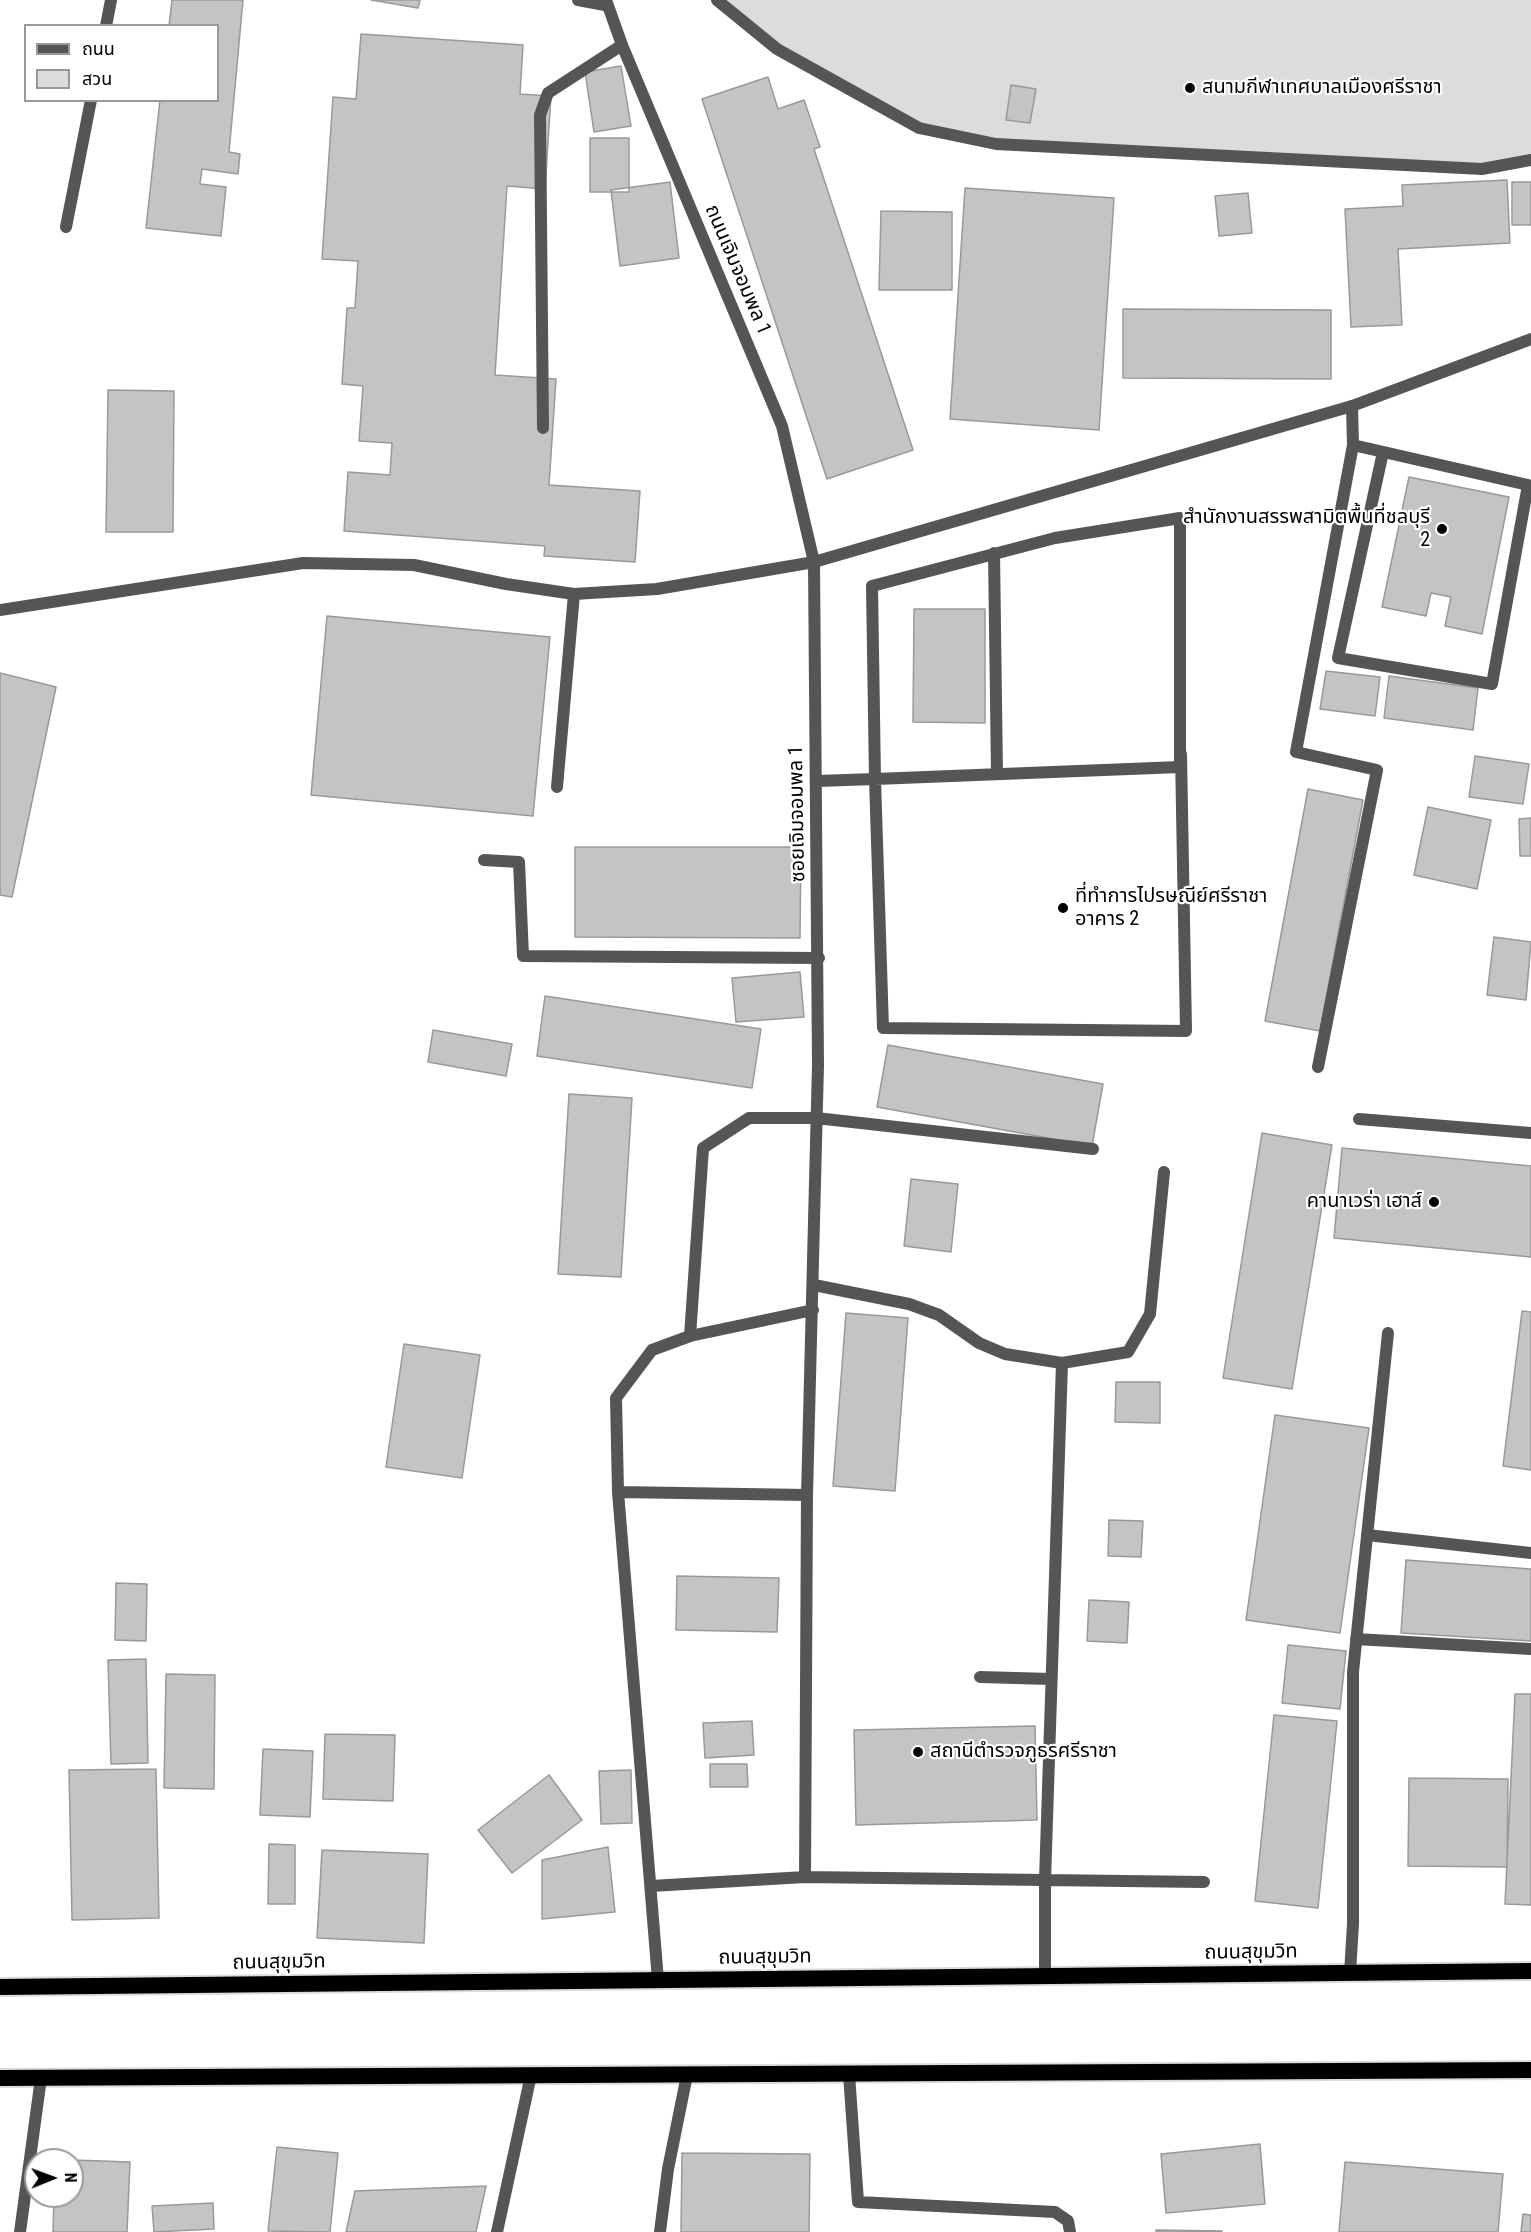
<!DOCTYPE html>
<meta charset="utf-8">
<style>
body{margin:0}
#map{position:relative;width:1531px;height:2232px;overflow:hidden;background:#fff;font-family:"Roboto Condensed","Noto Sans Thai",sans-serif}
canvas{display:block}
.legend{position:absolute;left:24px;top:24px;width:195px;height:78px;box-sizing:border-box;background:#fff;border:2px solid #999;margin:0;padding:8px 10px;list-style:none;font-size:18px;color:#000}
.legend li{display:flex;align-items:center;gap:12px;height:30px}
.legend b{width:30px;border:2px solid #999}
.north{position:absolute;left:24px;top:2148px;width:60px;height:60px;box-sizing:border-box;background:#fff;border:2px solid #999;border-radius:50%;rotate:89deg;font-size:16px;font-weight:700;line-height:24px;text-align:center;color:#000}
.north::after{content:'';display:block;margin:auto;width:21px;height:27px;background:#000;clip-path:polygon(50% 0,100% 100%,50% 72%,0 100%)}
</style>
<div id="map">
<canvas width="1531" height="2232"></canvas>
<ul class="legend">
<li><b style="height:8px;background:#555"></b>ถนน</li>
<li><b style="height:16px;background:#dcdcdc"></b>สวน</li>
</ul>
<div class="north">N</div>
</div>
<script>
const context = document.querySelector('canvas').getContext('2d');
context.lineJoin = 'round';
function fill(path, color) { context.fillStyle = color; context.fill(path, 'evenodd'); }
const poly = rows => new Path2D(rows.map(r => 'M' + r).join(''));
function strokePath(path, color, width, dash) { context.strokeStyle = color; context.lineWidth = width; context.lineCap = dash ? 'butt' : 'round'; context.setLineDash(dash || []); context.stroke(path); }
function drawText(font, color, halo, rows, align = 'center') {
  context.font = font + ' "Roboto Condensed","Noto Sans Thai",sans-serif'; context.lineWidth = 4.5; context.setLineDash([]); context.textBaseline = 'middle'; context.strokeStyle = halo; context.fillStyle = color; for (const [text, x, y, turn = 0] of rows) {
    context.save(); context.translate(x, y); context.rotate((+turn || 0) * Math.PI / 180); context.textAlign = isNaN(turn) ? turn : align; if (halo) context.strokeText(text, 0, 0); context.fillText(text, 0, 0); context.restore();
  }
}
const green = poly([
 [717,0,1531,0,1531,160,1482,169,996,144,919,128,777,49]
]);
const building = poly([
 [172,0,243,0,229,152,240,154,238,174,202,169,200,184,226,187,221,236,146,228,160,100,218,100,218,26,169,26,172,0],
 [371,0,420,0,418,8,371,0],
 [361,34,523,45,520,94,551,96,545,189,507,186,495,375,556,379,549,485,640,491,635,562,544,556,545,546,344,531,348,472,390,475,392,443,359,441,363,386,342,384,347,308,355,308,358,261,322,259,333,97,356,99,361,34],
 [621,66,631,126,594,132,585,72,621,66],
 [768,77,778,109,804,100,820,147,814,149,913,450,827,479,702,99,768,77],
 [1011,85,1036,89,1030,123,1006,120,1011,85],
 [590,138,629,138,629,192,590,192,590,138],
 [1507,180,1510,243,1398,249,1402,325,1351,327,1345,209,1403,206,1402,185,1507,180],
 [670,182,679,258,620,266,611,190,670,182],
 [1512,182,1531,182,1531,225,1512,225,1512,182],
 [965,188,1114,198,1099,430,950,419,965,188],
 [1248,193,1252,233,1219,236,1215,196,1248,193],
 [881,211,952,212,952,290,879,290,881,211],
 [1123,309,1331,310,1331,379,1123,378,1123,309],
 [108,390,174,391,173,532,106,532,108,390],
 [1409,477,1509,497,1482,634,1445,626,1451,597,1431,593,1426,616,1382,607,1409,477],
 [914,609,985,609,985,723,913,722,914,609],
 [327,616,550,637,533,816,311,795,327,616],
 [1326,671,1380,677,1375,716,1320,709,1326,671],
 [0,673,56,687,12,897,0,895,0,673],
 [1389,676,1478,688,1473,730,1384,718,1389,676],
 [1475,756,1529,764,1523,804,1469,797,1475,756],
 [1308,789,1363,800,1320,1031,1265,1021,1308,789],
 [1428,807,1491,820,1477,889,1414,875,1428,807],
 [1531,818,1531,856,1520,856,1519,819,1531,818],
 [575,847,801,847,800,938,575,937,575,847],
 [1494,937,1531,942,1526,1000,1487,995,1494,937],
 [800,972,804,1017,736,1022,732,978,800,972],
 [545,996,761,1029,752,1088,537,1056,545,996],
 [433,1030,512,1044,506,1076,428,1062,433,1030],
 [888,1045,1103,1084,1092,1146,877,1107,888,1045],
 [569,1094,632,1098,621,1277,558,1274,569,1094],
 [1262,1133,1332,1145,1292,1389,1223,1378,1262,1133],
 [1342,1148,1531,1166,1531,1257,1334,1238,1342,1148],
 [911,1179,958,1184,951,1252,904,1246,911,1179],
 [1522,1311,1531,1312,1531,1470,1503,1466,1522,1311],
 [846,1313,908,1318,895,1491,833,1486,846,1313],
 [404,1344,480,1355,462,1478,386,1467,404,1344],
 [1116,1382,1160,1382,1160,1423,1115,1422,1116,1382],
 [1275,1415,1369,1428,1340,1633,1246,1620,1275,1415],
 [1109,1520,1143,1521,1141,1557,1108,1556,1109,1520],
 [1406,1560,1531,1569,1531,1641,1401,1633,1406,1560],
 [677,1576,779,1578,777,1632,676,1630,677,1576],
 [116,1583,147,1584,146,1641,115,1640,116,1583],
 [1089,1600,1129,1602,1127,1643,1087,1641,1089,1600],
 [1288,1645,1346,1651,1340,1709,1282,1703,1288,1645],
 [146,1659,148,1763,111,1764,108,1660,146,1659],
 [166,1674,215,1675,214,1789,164,1788,166,1674],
 [1515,1694,1531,1694,1531,1905,1505,1904,1515,1694],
 [1274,1715,1337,1721,1318,1908,1255,1901,1274,1715],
 [752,1721,754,1755,705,1758,703,1723,752,1721],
 [1035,1726,1037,1820,856,1825,854,1730,1035,1726],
 [325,1734,395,1735,393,1801,323,1799,325,1734],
 [263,1749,313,1751,310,1817,260,1815,263,1749],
 [710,1764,747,1764,748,1787,710,1787,710,1764],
 [156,1769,159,1918,72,1920,69,1770,156,1769],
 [631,1770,632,1823,601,1824,599,1771,631,1770],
 [549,1775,582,1820,512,1873,478,1830,549,1775],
 [1409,1778,1508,1779,1507,1867,1408,1866,1409,1778],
 [269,1844,295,1845,295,1904,268,1904,269,1844],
 [608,1847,615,1912,542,1919,542,1860,608,1847],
 [322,1850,428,1854,424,1943,317,1938,322,1850],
 [1260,2144,1265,2204,1166,2213,1161,2154,1260,2144],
 [277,2147,338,2153,330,2232,268,2231,277,2147],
 [682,2153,810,2154,809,2232,681,2232,682,2153],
 [72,2160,130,2162,127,2232,53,2232,54,2196,72,2196,72,2160],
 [1345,2162,1503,2174,1498,2232,1339,2232,1345,2162],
 [486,2186,476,2232,346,2232,355,2191,486,2186],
 [213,2203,214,2229,154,2232,152,2206,213,2203],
 [1523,2214,1531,2215,1531,2232,1521,2232,1523,2214],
 [1156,2230,1222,2231,1222,2232,1156,2232,1156,2230]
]);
const service = poly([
 [578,0,605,5],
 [717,0,777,49,919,128,996,144,1482,169,1531,160],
 [106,26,111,0],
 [66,227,91,100],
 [543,428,540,115,548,93,622,45],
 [1353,445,1528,485,1492,684,1338,658,1383,452],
 [994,553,997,774],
 [817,781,875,779,1180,767,1180,518,1055,538,872,586,875,779,883,1028,1186,1031,1181,754],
 [557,787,574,594],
 [484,860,519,862,523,956,819,958],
 [1318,1067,1377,770,1296,752,1353,445,1352,406],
 [1359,1119,1531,1133],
 [814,1285,909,1304,939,1315,979,1343,1005,1354,1062,1363],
 [690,1336,703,1148,749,1118,816,1118,1093,1149],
 [618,1492,807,1495],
 [1367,1535,1531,1553],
 [1356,1639,1531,1649],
 [980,1677,1051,1679],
 [805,1877,807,1495,818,1065,814,562],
 [651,1886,805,1877,1204,1882],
 [1350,1973,1353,1924,1353,1672,1388,1333],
 [1045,1977,1045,1880,1062,1363,1128,1352,1150,1314,1164,1172],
 [658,1980,618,1492,616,1398,652,1350,690,1336,813,1310],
 [849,2074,858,2202,1055,2212,1068,2221,1070,2232],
 [497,2232,531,2075]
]);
const minor = poly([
 [606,0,622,45,782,426,814,562],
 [0,610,303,563,414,565,506,584,574,594,657,589,814,562,1352,406,1531,339],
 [20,2232,41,2078],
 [660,2232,668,2169,687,2075]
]);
const trunk = poly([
 [0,1987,1531,1971],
 [0,2078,1531,2070]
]);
const markers = [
 [1190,88,6,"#000"],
 [1442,529,6,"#000"],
 [1063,908,6,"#000"],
 [1434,1202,6,"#000"],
 [918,1752,6,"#000"]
];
const poiNames = [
 ["สนามกีฬาเทศบาลเมืองศรีราชา",1202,88],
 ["สำนักงานสรรพสามิตพื้นที่ชลบุรี",1430,518,"right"],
 ["2",1430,541,"right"],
 ["ที่ทำการไปรษณีย์ศรีราชา",1075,897],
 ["อาคาร 2",1075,920],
 ["คานาเวร่า เฮาส์",1422,1202,"right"],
 ["สถานีตำรวจภูธรศรีราชา",930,1752]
];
const streetNames = [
 ["ถนนเจิมจอมพล 1",737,270,67],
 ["ซอยเจิมจอมพล 1",798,814,-91],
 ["ถนนสุขุมวิท",1251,1953,-1],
 ["ถนนสุขุมวิท",765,1958,-1],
 ["ถนนสุขุมวิท",279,1963,-1]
];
fill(green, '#dcdcdc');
fill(building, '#c4c4c4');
strokePath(building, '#999', 1.5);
strokePath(trunk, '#dbdbdb', 20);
strokePath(service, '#555', 12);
strokePath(minor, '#555', 12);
strokePath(trunk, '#000', 16);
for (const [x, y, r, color] of markers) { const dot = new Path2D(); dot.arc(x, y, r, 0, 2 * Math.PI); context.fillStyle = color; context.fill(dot); strokePath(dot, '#fff', 2); }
drawText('20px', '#000', '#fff', poiNames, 'left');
drawText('20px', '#000', '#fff', streetNames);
</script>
